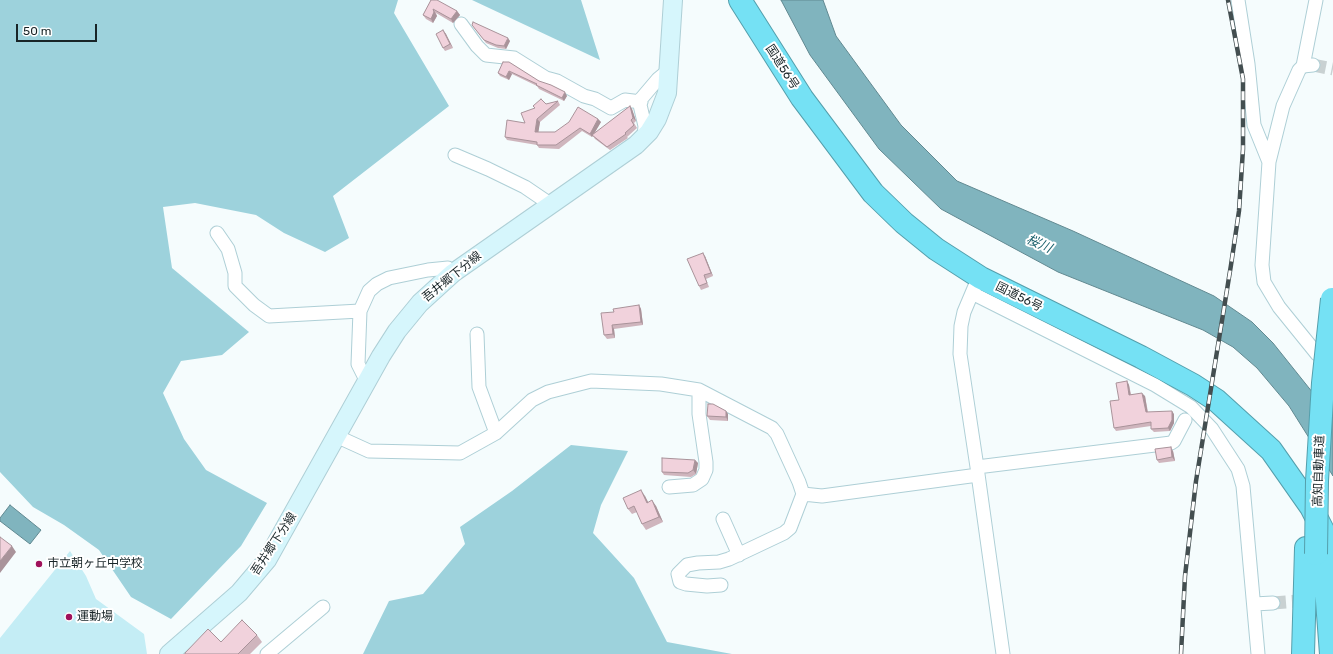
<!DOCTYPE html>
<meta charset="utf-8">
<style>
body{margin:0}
#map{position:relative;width:1333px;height:654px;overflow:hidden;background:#f5fcfd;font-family:Rubik,sans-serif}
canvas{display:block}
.scale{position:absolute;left:16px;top:24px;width:81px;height:18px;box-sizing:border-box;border:2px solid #182427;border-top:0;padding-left:5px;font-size:12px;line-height:14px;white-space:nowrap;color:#182427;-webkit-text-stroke:3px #fff;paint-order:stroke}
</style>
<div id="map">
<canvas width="1333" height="654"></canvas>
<div class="scale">50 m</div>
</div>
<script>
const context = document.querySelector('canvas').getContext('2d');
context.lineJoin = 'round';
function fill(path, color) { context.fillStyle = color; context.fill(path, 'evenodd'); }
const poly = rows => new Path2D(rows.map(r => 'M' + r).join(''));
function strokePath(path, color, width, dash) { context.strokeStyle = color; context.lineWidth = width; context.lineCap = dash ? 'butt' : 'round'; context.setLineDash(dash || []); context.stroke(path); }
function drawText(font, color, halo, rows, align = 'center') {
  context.font = font + ' Rubik,"Noto Sans JP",sans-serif'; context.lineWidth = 4; context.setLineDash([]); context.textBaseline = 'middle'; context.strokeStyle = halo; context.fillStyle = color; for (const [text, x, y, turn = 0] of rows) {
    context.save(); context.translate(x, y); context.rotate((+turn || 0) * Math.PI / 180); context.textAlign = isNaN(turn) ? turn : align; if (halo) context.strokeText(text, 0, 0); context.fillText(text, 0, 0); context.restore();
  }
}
const green = poly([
 [70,551,86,576,96,599,144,634,147,654,0,654,0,638]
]);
const forest = poly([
 [0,0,398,0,394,13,449,106,333,196,349,238,325,252,284,233,256,215,195,203,163,207,172,268,249,332,222,355,181,361,163,393,184,439,206,470,267,503,241,546,171,619,131,597,99,550,64,525,33,507,0,472],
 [472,0,581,0,600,60],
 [571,445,628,451,601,505,593,533,634,578,667,642,732,654,363,654,389,601,423,594,465,544,460,527,512,491]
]);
const water = poly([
 [781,0,823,0,836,36,901,125,957,181,1073,231,1214,296,1252,322,1273,343,1333,418,1333,476,1289,406,1257,368,1233,347,1203,330,1058,272,941,209,879,149,810,55,781,0],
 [10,505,41,530,30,544,0,521,0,518,10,505]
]);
const streetTunnel = poly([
 [1313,65,1333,69],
 [1273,603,1311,600]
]);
const street = poly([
 [1238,0,1248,64,1254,125,1269,162],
 [461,24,477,46,486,55,514,58,546,78,557,81,584,96,595,99,611,108,625,100,641,102],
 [1313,65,1303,66,1299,70,1283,106,1269,162,1262,265,1264,282,1279,307,1317,354,1330,361],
 [1303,66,1316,0],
 [644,137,645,126,640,105,641,99,658,79,669,70],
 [455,155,488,169,525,187,550,204],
 [217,233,228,249,235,273,235,286,254,305,269,316,360,311],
 [975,286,964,312,961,326,960,354,977,467,1003,654],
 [972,293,1155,385,1191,407,1212,429,1238,469,1243,486,1258,654],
 [477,334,479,387,496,433],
 [367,382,358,364,360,311,369,291,377,284,389,278,428,270,448,268,453,273],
 [336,436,369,451,460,453,496,433,532,400,548,392,591,381,661,384,699,390,772,428,777,434,799,482,803,494,790,528,784,533,729,559,719,562,698,563,687,565,678,574,680,582,686,584,707,586,721,585],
 [977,467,1171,443,1174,441,1185,420],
 [669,487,693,485,702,479,706,470,706,462,699,414,699,390],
 [803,494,822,496,978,475],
 [723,519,739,555],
 [1254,604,1273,603],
 [267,654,323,607]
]);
const secondary = poly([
 [169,654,239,593,267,560,381,356,397,331,420,303,453,273,636,145,649,132,657,119,667,93,673,0]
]);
const highway = poly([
 [740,0,802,98,873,193,904,223,936,249,981,278,1141,357,1193,385,1216,400,1271,450,1311,507,1333,550],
 [1323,548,1331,654],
 [1303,654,1306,548]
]);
const rail = poly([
 [1181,654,1185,576,1196,481,1231,265,1239,211,1243,149,1243,79,1228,0]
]);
const highwayBridge = poly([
 [1316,554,1317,481,1323,383,1332,299]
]);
const wall = poly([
 [431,0,457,11,460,15,453,23,436,13,437,16,433,23,426,19,423,15],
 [472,25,510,41,506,49,498,48,486,43],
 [443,30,446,34,453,48,445,51,443,48],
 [503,62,567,96,564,101,539,89,537,86,512,74,509,80,500,76,498,73],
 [558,101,560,105,540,122,538,132,555,132,598,119,601,122,594,134,630,106,632,109,636,121,634,123,637,128,627,137,628,138,610,150,595,139,593,136,592,137,582,131,559,149,539,148,537,145,507,140,505,137,525,123,546,104],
 [705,256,713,276,706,279,709,287,701,290,699,286],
 [639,305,641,309,643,325,614,329,615,338,607,339,604,335,614,312],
 [1127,381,1129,385,1131,394,1145,396,1148,412,1174,414,1174,423,1170,431,1154,432,1151,429,1151,426,1116,431,1114,428,1119,400],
 [726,411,728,414,728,421,710,420,707,416],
 [1173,451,1175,461,1159,463,1157,460],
 [695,460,698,463,696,474,691,477,664,475,662,472],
 [645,496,648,502,656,506,663,522,646,530,642,524,637,512,632,514,628,509],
 [257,635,262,642,250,654,185,654,221,642]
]);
const shadedWall = poly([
 [433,9,437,16,433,23,431,19],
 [457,11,460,15,453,23,451,19],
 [443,30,446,34,453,48,450,44],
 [508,38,510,41,506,49,504,46],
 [509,71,512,74,509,80,506,77],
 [565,92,567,96,564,101,562,98],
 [630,106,632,109,636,121,633,118],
 [537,119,540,122,538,135,535,132],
 [598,119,601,122,592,137,590,134],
 [703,253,705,256,713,276,711,273],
 [639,305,641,309,643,325,641,322],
 [612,325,614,329,615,338,613,334],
 [1127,381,1129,385,1131,398,1129,395],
 [1142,393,1145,396,1148,415,1146,412],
 [726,411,728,414,728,421,726,417],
 [1172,411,1174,414,1174,423,1170,431,1168,428],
 [1171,447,1173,451,1175,461,1172,457],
 [695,460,698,463,696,474,693,470],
 [641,490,645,496,651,508,647,503],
 [652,500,656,506,663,522,659,517],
 [12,546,16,552,0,573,0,561]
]);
const building = poly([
 [431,0,437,0,457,11,451,19,433,9,434,12,431,19,423,15,431,0],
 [473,22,508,38,504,46,496,45,484,40,472,25,473,22],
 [443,30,450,44,443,48,436,34,443,30],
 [503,62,509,62,539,81,551,85,565,92,562,98,536,85,537,84,509,71,506,77,498,73,503,62],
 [541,99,546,104,558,101,537,119,535,132,555,132,569,122,578,107,598,119,590,134,580,128,556,145,537,145,537,142,505,137,507,120,525,123,521,113,535,108,533,106,541,99],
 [630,106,633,118,631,120,634,125,625,133,626,134,607,147,592,135,630,106],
 [703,253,711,273,704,275,707,283,699,286,687,259,703,253],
 [639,305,641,322,612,325,613,334,604,335,601,313,614,312,613,309,639,305],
 [1127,381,1129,395,1142,393,1146,412,1172,411,1172,420,1168,428,1151,429,1151,422,1114,428,1110,401,1119,400,1116,383,1127,381],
 [708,404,713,404,726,411,726,417,707,416,708,404],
 [1171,447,1172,457,1157,460,1155,449,1171,447],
 [662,458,695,460,693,470,688,473,662,472,662,458],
 [641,490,647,503,652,500,659,517,642,524,634,506,628,509,623,498,641,490],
 [0,537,12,546,0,561,0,537],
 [242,620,257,635,238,654,185,654,185,653,208,629,221,642,242,620]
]);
const markers = [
 [39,564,4,"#9f115b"],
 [69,617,4,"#9f115b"]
];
const streetNames = [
 ["国道56号",782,67,57],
 ["吾井郷下分線",452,277,-39],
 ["国道56号",1019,297,26],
 ["高知自動車道",1319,471,-88],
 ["吾井郷下分線",274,544,-57]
];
const poiNames = [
 ["市立朝ヶ丘中学校",47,564],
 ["運動場",77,617]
];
const waterNames = [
 ["桜川",1039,244,24]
];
fill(green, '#c4edf5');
fill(forest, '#9dd2dc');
fill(water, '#80b4be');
strokePath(water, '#618991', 1);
strokePath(streetTunnel, '#c9d1d2', 13, [13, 6]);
strokePath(street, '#aecfd6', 15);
strokePath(secondary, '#aecfd6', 20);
strokePath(highway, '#549fac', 24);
strokePath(street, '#fff', 13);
strokePath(secondary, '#d6f6fc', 18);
strokePath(highway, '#75e1f4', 22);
strokePath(rail, '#434e50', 4.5);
strokePath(rail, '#fff', 3, [9]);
strokePath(highwayBridge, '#549fac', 24, []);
strokePath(highwayBridge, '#75e1f4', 22);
fill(wall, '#cfb5bd');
fill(shadedWall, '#a9939a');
fill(building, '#f1d2dc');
strokePath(building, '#a9939a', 1);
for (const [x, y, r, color] of markers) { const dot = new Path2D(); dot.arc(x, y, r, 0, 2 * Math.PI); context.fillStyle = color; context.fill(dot); strokePath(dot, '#fff', 1.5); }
drawText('12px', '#182427', '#fff', streetNames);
drawText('12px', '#182427', '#fff', poiNames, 'left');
drawText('italic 13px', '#195f6b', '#fff', waterNames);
</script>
